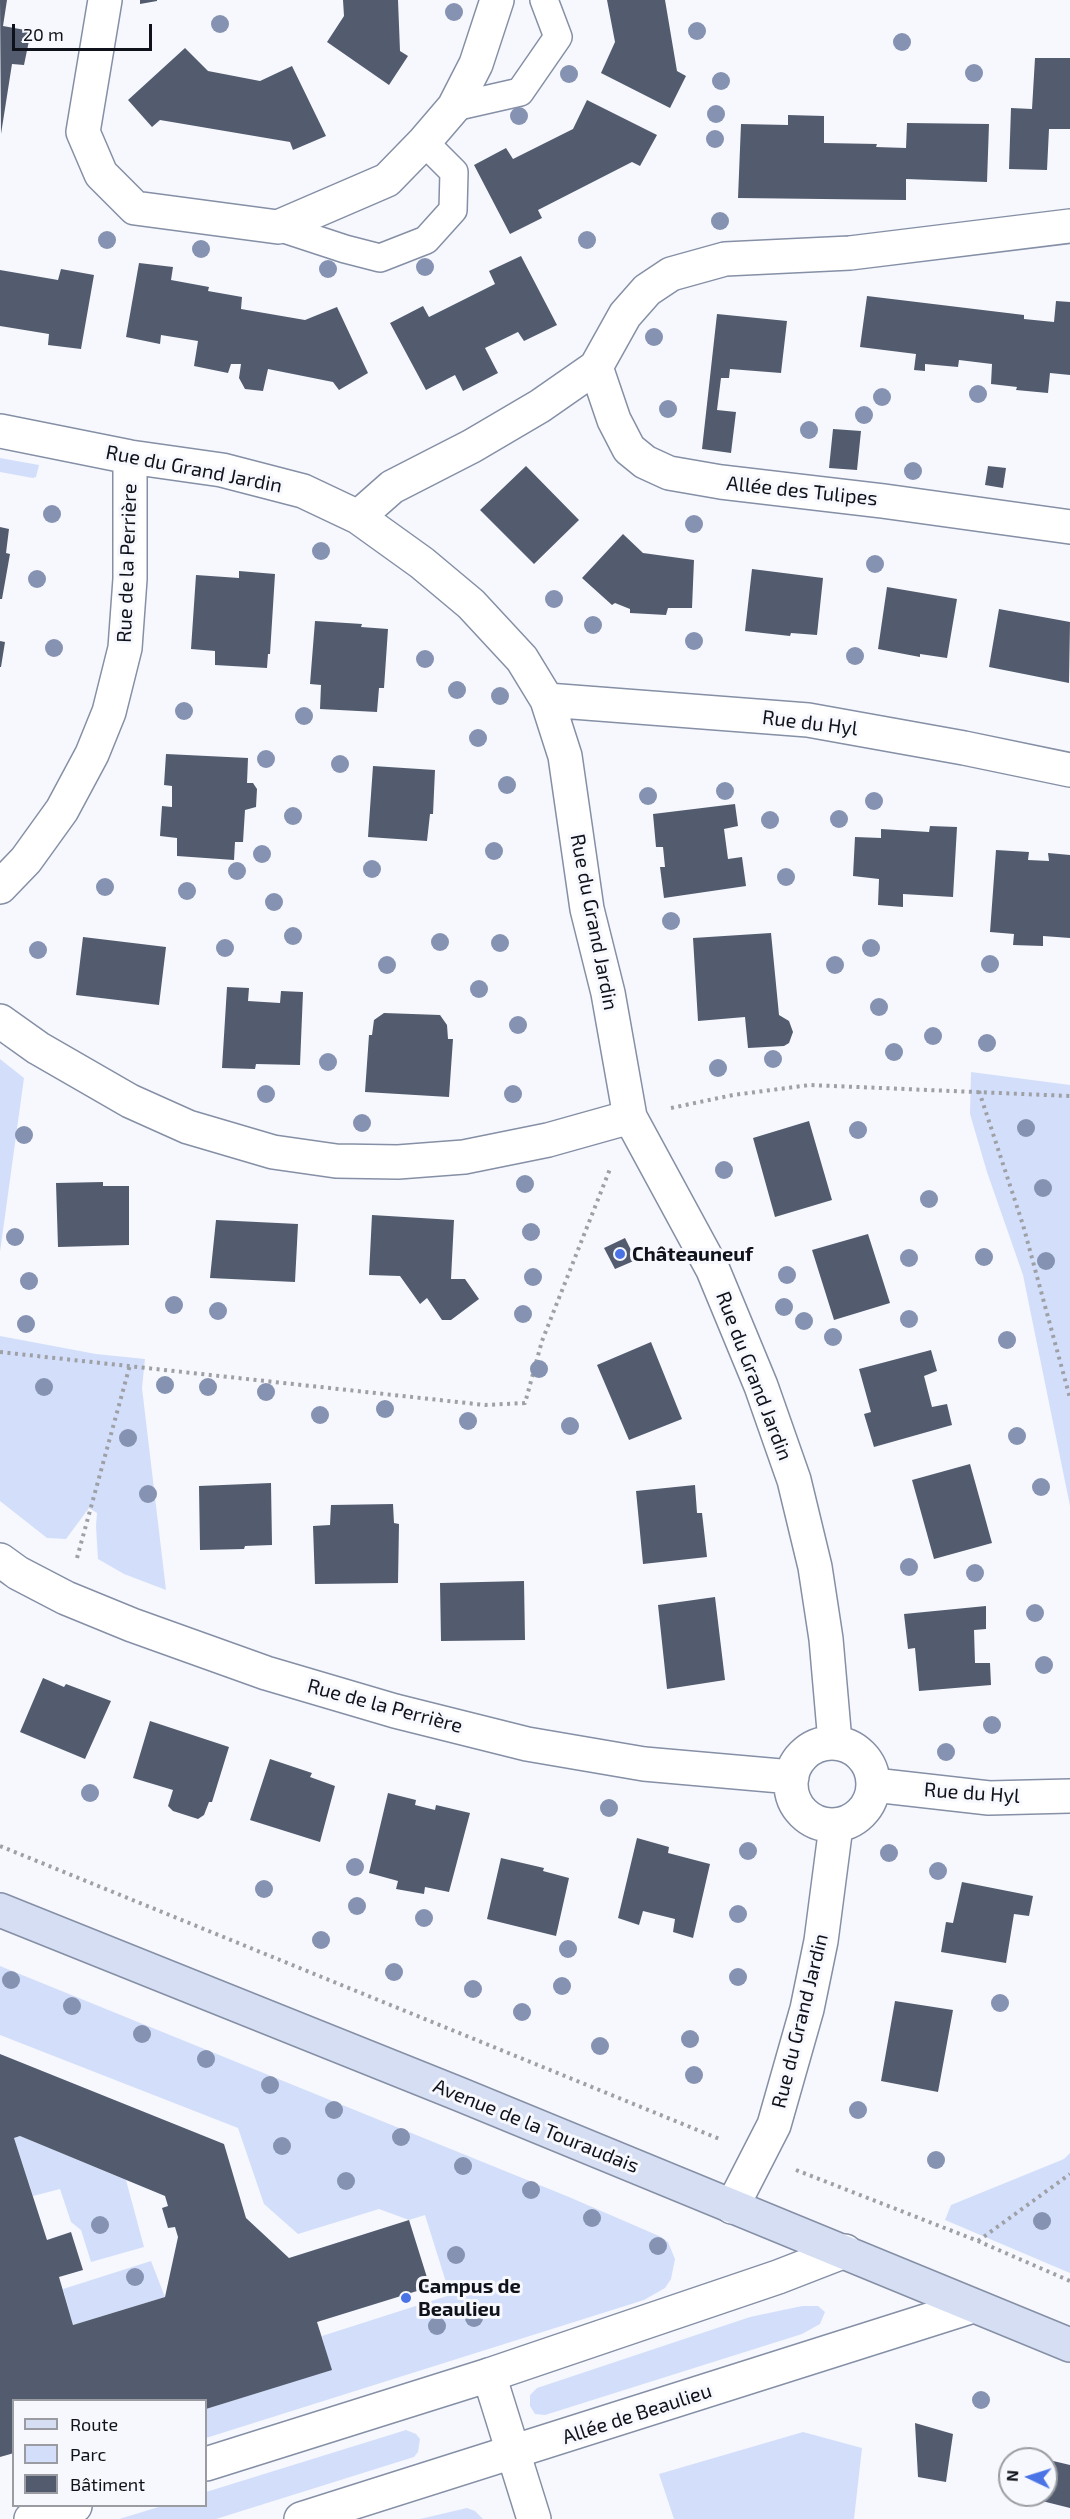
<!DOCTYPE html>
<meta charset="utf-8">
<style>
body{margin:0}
#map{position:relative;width:1070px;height:2519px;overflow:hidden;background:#f6f8fd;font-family:"Exo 2",sans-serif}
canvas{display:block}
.legend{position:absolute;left:12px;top:2399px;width:195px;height:108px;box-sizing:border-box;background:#f6f8fd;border:2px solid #9a9ca2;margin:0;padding:8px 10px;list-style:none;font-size:18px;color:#0f121a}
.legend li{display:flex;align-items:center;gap:12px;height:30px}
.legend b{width:30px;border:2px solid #9a9ca2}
.north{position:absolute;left:998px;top:2447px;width:60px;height:60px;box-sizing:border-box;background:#f6f8fd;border:2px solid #9a9ca2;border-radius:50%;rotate:274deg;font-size:16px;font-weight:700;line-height:24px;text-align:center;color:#0f121a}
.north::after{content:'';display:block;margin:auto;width:21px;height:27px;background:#4a73e6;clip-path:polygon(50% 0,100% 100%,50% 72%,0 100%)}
.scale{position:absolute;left:12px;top:24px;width:140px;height:27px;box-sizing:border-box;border:3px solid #0f121a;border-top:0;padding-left:8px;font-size:18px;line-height:21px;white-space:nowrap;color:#0f121a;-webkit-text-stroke:4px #f6f8fd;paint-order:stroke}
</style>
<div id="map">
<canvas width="1070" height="2519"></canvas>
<ul class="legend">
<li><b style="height:8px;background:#d5def3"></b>Route</li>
<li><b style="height:16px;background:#d3dffa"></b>Parc</li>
<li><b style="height:16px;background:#535c6f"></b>Bâtiment</li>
</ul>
<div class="north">N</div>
<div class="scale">20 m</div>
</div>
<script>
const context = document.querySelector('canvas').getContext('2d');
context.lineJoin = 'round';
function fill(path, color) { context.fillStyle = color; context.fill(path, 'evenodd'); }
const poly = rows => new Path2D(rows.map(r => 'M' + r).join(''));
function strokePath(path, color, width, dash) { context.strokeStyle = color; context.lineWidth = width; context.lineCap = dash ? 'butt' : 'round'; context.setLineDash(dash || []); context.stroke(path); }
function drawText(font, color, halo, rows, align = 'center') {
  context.font = font + ' "Exo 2",sans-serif'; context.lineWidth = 6; context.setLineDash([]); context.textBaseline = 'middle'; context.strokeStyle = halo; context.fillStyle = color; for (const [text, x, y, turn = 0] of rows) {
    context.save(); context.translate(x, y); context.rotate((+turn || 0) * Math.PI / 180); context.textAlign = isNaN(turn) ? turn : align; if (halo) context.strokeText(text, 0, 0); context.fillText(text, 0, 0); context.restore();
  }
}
const green = poly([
 [0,458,39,465,36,477,33,478,0,472],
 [0,1059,24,1078,0,1252],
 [971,1072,1070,1085,1070,1506,1023,1275,987,1172,970,1114],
 [0,1336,96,1354,145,1359,142,1388,166,1590,124,1574,98,1559,96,1526,97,1513,89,1508,66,1539,47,1538,0,1501],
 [0,1966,569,2197,659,2236,668,2242,675,2259,671,2279,665,2288,644,2300,206,2438,206,2409,331,2370,322,2336,450,2295,425,2215,409,2220,379,2209,298,2234,264,2204,238,2128,0,2035],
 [20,2136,126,2180,144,2247,91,2262,81,2230,71,2222,60,2189,33,2196,14,2138],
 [1070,2153,1070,2273,945,2220,951,2205,1064,2159],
 [151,2261,165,2297,73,2325,63,2289],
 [802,2306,818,2306,825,2312,820,2324,802,2334,545,2415,535,2414,530,2406,530,2395,537,2388,750,2317],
 [406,2430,416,2434,420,2439,418,2452,414,2457,216,2519,119,2519,162,2506,206,2506,206,2492],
 [803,2432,862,2448,854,2519,674,2519,659,2474],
 [467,2508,475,2511,483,2519,420,2519]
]);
const building = poly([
 [0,0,7,0,3,26,31,31,24,65,12,64,1,134],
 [140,0,157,0,157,1,140,4],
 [343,0,398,0,400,51,408,56,389,85,327,42,344,16],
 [607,0,665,0,677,71,686,76,670,108,601,73,615,42],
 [185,48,208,71,260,81,292,66,326,136,293,150,290,142,160,120,152,127,128,100],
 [1035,58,1070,58,1070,129,1049,129,1047,170,1009,169,1011,108,1032,109],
 [587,100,657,135,640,166,632,162,538,210,542,218,510,234,474,165,506,148,513,159,573,129],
 [788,115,824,116,824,143,877,144,876,147,906,148,907,123,989,124,987,182,906,179,906,200,738,198,741,124,788,125],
 [521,256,557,325,524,341,518,332,485,348,498,373,463,391,455,375,426,390,390,323,423,306,429,317,495,284,489,271],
 [139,263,173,267,171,280,209,287,208,291,242,297,241,309,305,320,337,307,368,373,339,390,333,382,268,369,263,391,245,389,239,378,241,364,231,364,228,373,194,366,198,341,161,335,160,344,126,337],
 [61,269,94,275,81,349,48,345,49,334,0,326,0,270,58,280],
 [867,296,1024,315,1024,319,1054,322,1056,301,1070,302,1070,375,1050,373,1048,393,1016,390,1017,387,991,384,992,364,959,360,958,367,925,364,925,371,914,370,916,354,860,347],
 [717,314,787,321,781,373,730,369,729,378,721,378,717,410,736,412,731,453,702,449],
 [833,429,861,431,857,470,829,468],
 [526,466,579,520,534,564,480,510],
 [988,466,1006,468,1003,488,985,485],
 [0,527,9,529,6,553,10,554,2,599,0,599],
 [623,534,643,553,694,560,692,608,668,608,666,615,630,613,630,609,615,603,612,605,582,578],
 [752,569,823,578,817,635,791,633,790,636,745,631],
 [239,571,275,574,270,654,268,654,267,668,215,665,215,651,191,649,196,575,239,578],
 [887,587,957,599,947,658,920,654,920,657,878,649],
 [999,609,1070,622,1069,683,989,667],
 [315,621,362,624,361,627,388,629,384,688,379,688,377,712,320,709,321,685,310,684],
 [0,641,5,642,1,667,0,667],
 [166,754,248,758,247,783,253,783,257,789,256,807,245,810,243,842,235,842,234,860,177,856,177,838,160,836,162,806,172,807,172,786,164,785],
 [373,766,435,770,433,814,430,814,427,841,368,837],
 [735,804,738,826,724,829,728,859,742,857,746,886,664,898,660,867,665,867,663,847,656,847,653,814],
 [930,826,957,827,953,897,903,894,903,907,878,905,879,879,853,876,855,837,881,838,881,829,929,832],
 [996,850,1029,852,1028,860,1049,861,1048,853,1070,855,1070,938,1043,936,1043,946,1013,945,1014,934,990,932],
 [771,933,779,1015,789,1021,793,1032,789,1043,784,1046,748,1048,745,1017,698,1021,693,938],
 [83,937,166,947,159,1005,76,995],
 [227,987,249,988,248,1001,280,1003,281,991,303,992,300,1065,256,1064,255,1069,222,1068],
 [384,1013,440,1015,447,1025,448,1039,453,1039,449,1097,365,1092,369,1035,372,1035,374,1020],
 [809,1121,832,1200,775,1217,753,1138],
 [103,1182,103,1186,129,1186,129,1245,58,1247,56,1183],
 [372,1215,454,1220,451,1279,465,1279,479,1299,451,1320,442,1320,427,1298,420,1304,400,1276,369,1275],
 [216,1220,298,1224,295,1282,210,1278],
 [868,1234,890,1303,834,1320,812,1250],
 [625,1238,636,1260,615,1269,604,1248],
 [651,1342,682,1419,629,1440,597,1365],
 [931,1350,937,1371,924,1376,932,1407,947,1404,952,1425,874,1447,864,1414,871,1412,859,1369],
 [970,1464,992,1543,934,1559,912,1480],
 [271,1483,272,1545,245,1546,244,1549,200,1550,199,1486],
 [695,1485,697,1513,702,1513,707,1557,643,1564,636,1491],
 [393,1504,394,1523,399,1524,398,1583,315,1584,313,1526,330,1525,331,1505],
 [524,1581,525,1640,441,1641,440,1583],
 [715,1597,725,1680,667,1689,658,1605],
 [986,1606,986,1629,974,1630,975,1663,990,1663,991,1685,919,1691,915,1648,908,1649,904,1614],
 [43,1678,64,1687,66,1684,111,1701,85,1759,20,1732],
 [150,1721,229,1747,212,1802,209,1802,204,1815,198,1819,173,1811,168,1806,173,1790,133,1778],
 [270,1759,312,1773,310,1777,335,1786,320,1842,250,1820],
 [388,1793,416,1800,415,1805,435,1810,436,1805,470,1813,449,1892,425,1887,424,1894,396,1889,398,1881,369,1873],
 [637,1838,669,1847,668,1853,710,1864,693,1938,673,1932,675,1919,643,1911,639,1925,618,1918],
 [501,1858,544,1868,543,1871,569,1878,556,1936,487,1919],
 [962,1882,1033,1896,1029,1916,1014,1914,1006,1963,941,1952,946,1922,953,1923],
 [895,2001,953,2010,938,2092,881,2081],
 [0,2054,224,2144,246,2218,289,2258,409,2220,430,2287,317,2322,332,2370,206,2409,206,2400,14,2400,14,2453,0,2457],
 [20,2136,165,2196,168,2206,162,2208,168,2228,175,2227,178,2237,165,2297,73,2325,59,2277,83,2270,71,2232,47,2240,14,2138],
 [915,2423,953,2434,946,2482,918,2477],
 [1049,2460,1070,2465,1070,2508,1038,2500,1040,2495,1046,2495,1046,2471]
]);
const path = poly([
 [979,1091,1023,1225,1070,1398],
 [671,1108,733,1095,810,1085,1070,1096],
 [0,1352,485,1405,525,1403,542,1341,610,1169],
 [77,1558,130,1365],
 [0,1846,722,2140],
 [796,2170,978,2241,1070,2281],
 [978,2241,1070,2174]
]);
const service = poly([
 [454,107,520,92,558,37,544,0],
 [278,227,345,249,380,258,426,240,453,210,454,172,424,142]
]);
const minor = poly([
 [105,0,83,132,101,174,135,208,278,227,387,180,424,142,454,107,476,64,497,0],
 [596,367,614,420,629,449,645,462,669,473,721,482,883,501,1070,527],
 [0,431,130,457,222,470,303,491,358,517,422,563,471,604,522,659,547,700,565,756,587,909,608,993,630,1117,713,1270,761,1386,794,1480,815,1567,826,1639,835,1742],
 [358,517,392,487,472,446,540,406,596,367,625,315,647,290,671,274,725,259,850,253,1070,226],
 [547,700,808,720,964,748,1070,770],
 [0,887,26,860,62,810,92,754,109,712,125,648,130,579,130,457],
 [0,1021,38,1048,130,1101,188,1127,273,1152,336,1161,398,1162,464,1157,548,1140,630,1117],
 [0,1560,18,1573,66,1598,132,1625,266,1673,395,1711,527,1744,644,1764,792,1777],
 '791 1784a41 41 0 1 1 82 0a41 41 0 1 1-82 0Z',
 [874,1785,989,1798,1070,1796],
 [732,2207,774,2125,807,2009,821,1941,836,1826],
 [489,2375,534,2519]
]);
const tertiary = poly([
 [206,2464,489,2375,778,2277,845,2251],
 [31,2519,75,2506],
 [301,2519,973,2306]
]);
const secondary = poly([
 [0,1910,459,2094,1070,2345]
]);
const trees = [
 [454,12],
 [220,24],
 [697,31],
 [902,42],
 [974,73],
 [569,74],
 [721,81],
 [716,114],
 [519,116],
 [715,139],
 [720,221],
 [107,240],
 [587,240],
 [201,249],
 [425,267],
 [328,269],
 [654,337],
 [978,394],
 [882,397],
 [668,409],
 [864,415],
 [809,430],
 [913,471],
 [52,514],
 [694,524],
 [321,551],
 [875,564],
 [37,579],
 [554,599],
 [593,625],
 [694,641],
 [54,648],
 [855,656],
 [425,659],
 [457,690],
 [500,696],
 [184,711],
 [304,716],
 [478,738],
 [266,759],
 [340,764],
 [507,785],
 [725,791],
 [648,796],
 [874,801],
 [293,816],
 [839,819],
 [770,820],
 [494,851],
 [262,854],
 [372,869],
 [237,871],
 [786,877],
 [105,887],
 [187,891],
 [274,902],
 [671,921],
 [293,936],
 [440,942],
 [500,943],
 [225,948],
 [871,948],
 [38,950],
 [990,964],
 [387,965],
 [835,965],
 [479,989],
 [879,1007],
 [518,1025],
 [933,1036],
 [987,1043],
 [894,1052],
 [773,1059],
 [328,1062],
 [718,1068],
 [266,1094],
 [513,1094],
 [362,1123],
 [1026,1128],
 [858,1130],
 [24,1135],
 [724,1170],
 [525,1184],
 [1043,1188],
 [929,1199],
 [531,1232],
 [15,1237],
 [984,1257],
 [909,1258],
 [1046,1261],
 [787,1275],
 [533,1277],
 [29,1281],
 [174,1305],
 [784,1307],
 [218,1311],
 [523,1314],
 [909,1319],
 [804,1321],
 [26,1324],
 [833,1337],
 [1007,1340],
 [539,1369],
 [165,1385],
 [44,1387],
 [208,1387],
 [266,1392],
 [385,1409],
 [320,1415],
 [468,1421],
 [570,1426],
 [1017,1436],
 [128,1438],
 [1041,1487],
 [148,1494],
 [909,1567],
 [975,1573],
 [1035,1613],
 [1044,1665],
 [992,1725],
 [946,1752],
 [90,1793],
 [609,1808],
 [748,1851],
 [889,1853],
 [355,1867],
 [938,1871],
 [264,1889],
 [357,1906],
 [738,1914],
 [424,1918],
 [321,1940],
 [568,1949],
 [394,1972],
 [738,1977],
 [11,1980],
 [562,1986],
 [473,1989],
 [1000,2003],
 [72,2006],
 [522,2012],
 [142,2034],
 [690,2039],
 [600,2046],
 [206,2059],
 [694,2075],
 [270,2085],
 [334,2110],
 [858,2110],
 [401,2137],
 [282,2146],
 [936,2160],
 [463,2166],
 [346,2181],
 [531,2190],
 [592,2218],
 [1042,2221],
 [100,2225],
 [658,2246],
 [456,2255],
 [135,2277],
 [474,2318],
 [437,2326],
 [981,2400]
];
const markers = [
 [620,1254,6,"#4a73e6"],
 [406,2298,6,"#4a73e6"]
];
const streetNames = [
 ["Rue du Grand Jardin",194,469,11],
 ["Allée des Tulipes",802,491,6],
 ["Rue de la Perrière",127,563,-88],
 ["Rue du Hyl",810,723,7],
 ["Rue du Grand Jardin",594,922,79],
 ["Rue du Grand Jardin",754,1376,69],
 ["Rue de la Perrière",385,1706,15],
 ["Rue du Hyl",972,1793,4],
 ["Rue du Grand Jardin",800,2021,-76],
 ["Avenue de la Touraudais",536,2126,22],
 ["Allée de Beaulieu",637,2414,-18]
];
const poiNames = [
 ["Châteauneuf",632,1254],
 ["Campus de",418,2286],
 ["Beaulieu",418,2309]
];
fill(green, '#d3dffa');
fill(building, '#535c6f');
strokePath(service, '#858fa5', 30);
strokePath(minor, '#858fa5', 36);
strokePath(tertiary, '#858fa5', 36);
strokePath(secondary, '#858fa5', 36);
strokePath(path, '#9ea0a6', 4, [3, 4.5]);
strokePath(service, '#fff', 27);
strokePath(minor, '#fff', 33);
strokePath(tertiary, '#fff', 33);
strokePath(secondary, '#d5def3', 33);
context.fillStyle = '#8692b1';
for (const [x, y] of trees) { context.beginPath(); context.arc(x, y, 9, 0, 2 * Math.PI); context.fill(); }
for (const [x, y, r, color] of markers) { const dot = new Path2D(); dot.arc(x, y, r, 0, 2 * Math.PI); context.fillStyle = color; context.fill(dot); strokePath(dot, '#f6f8fd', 2); }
drawText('20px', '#0f121a', '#f6f8fd', streetNames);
drawText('bold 20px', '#0f121a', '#f6f8fd', poiNames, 'left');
</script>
